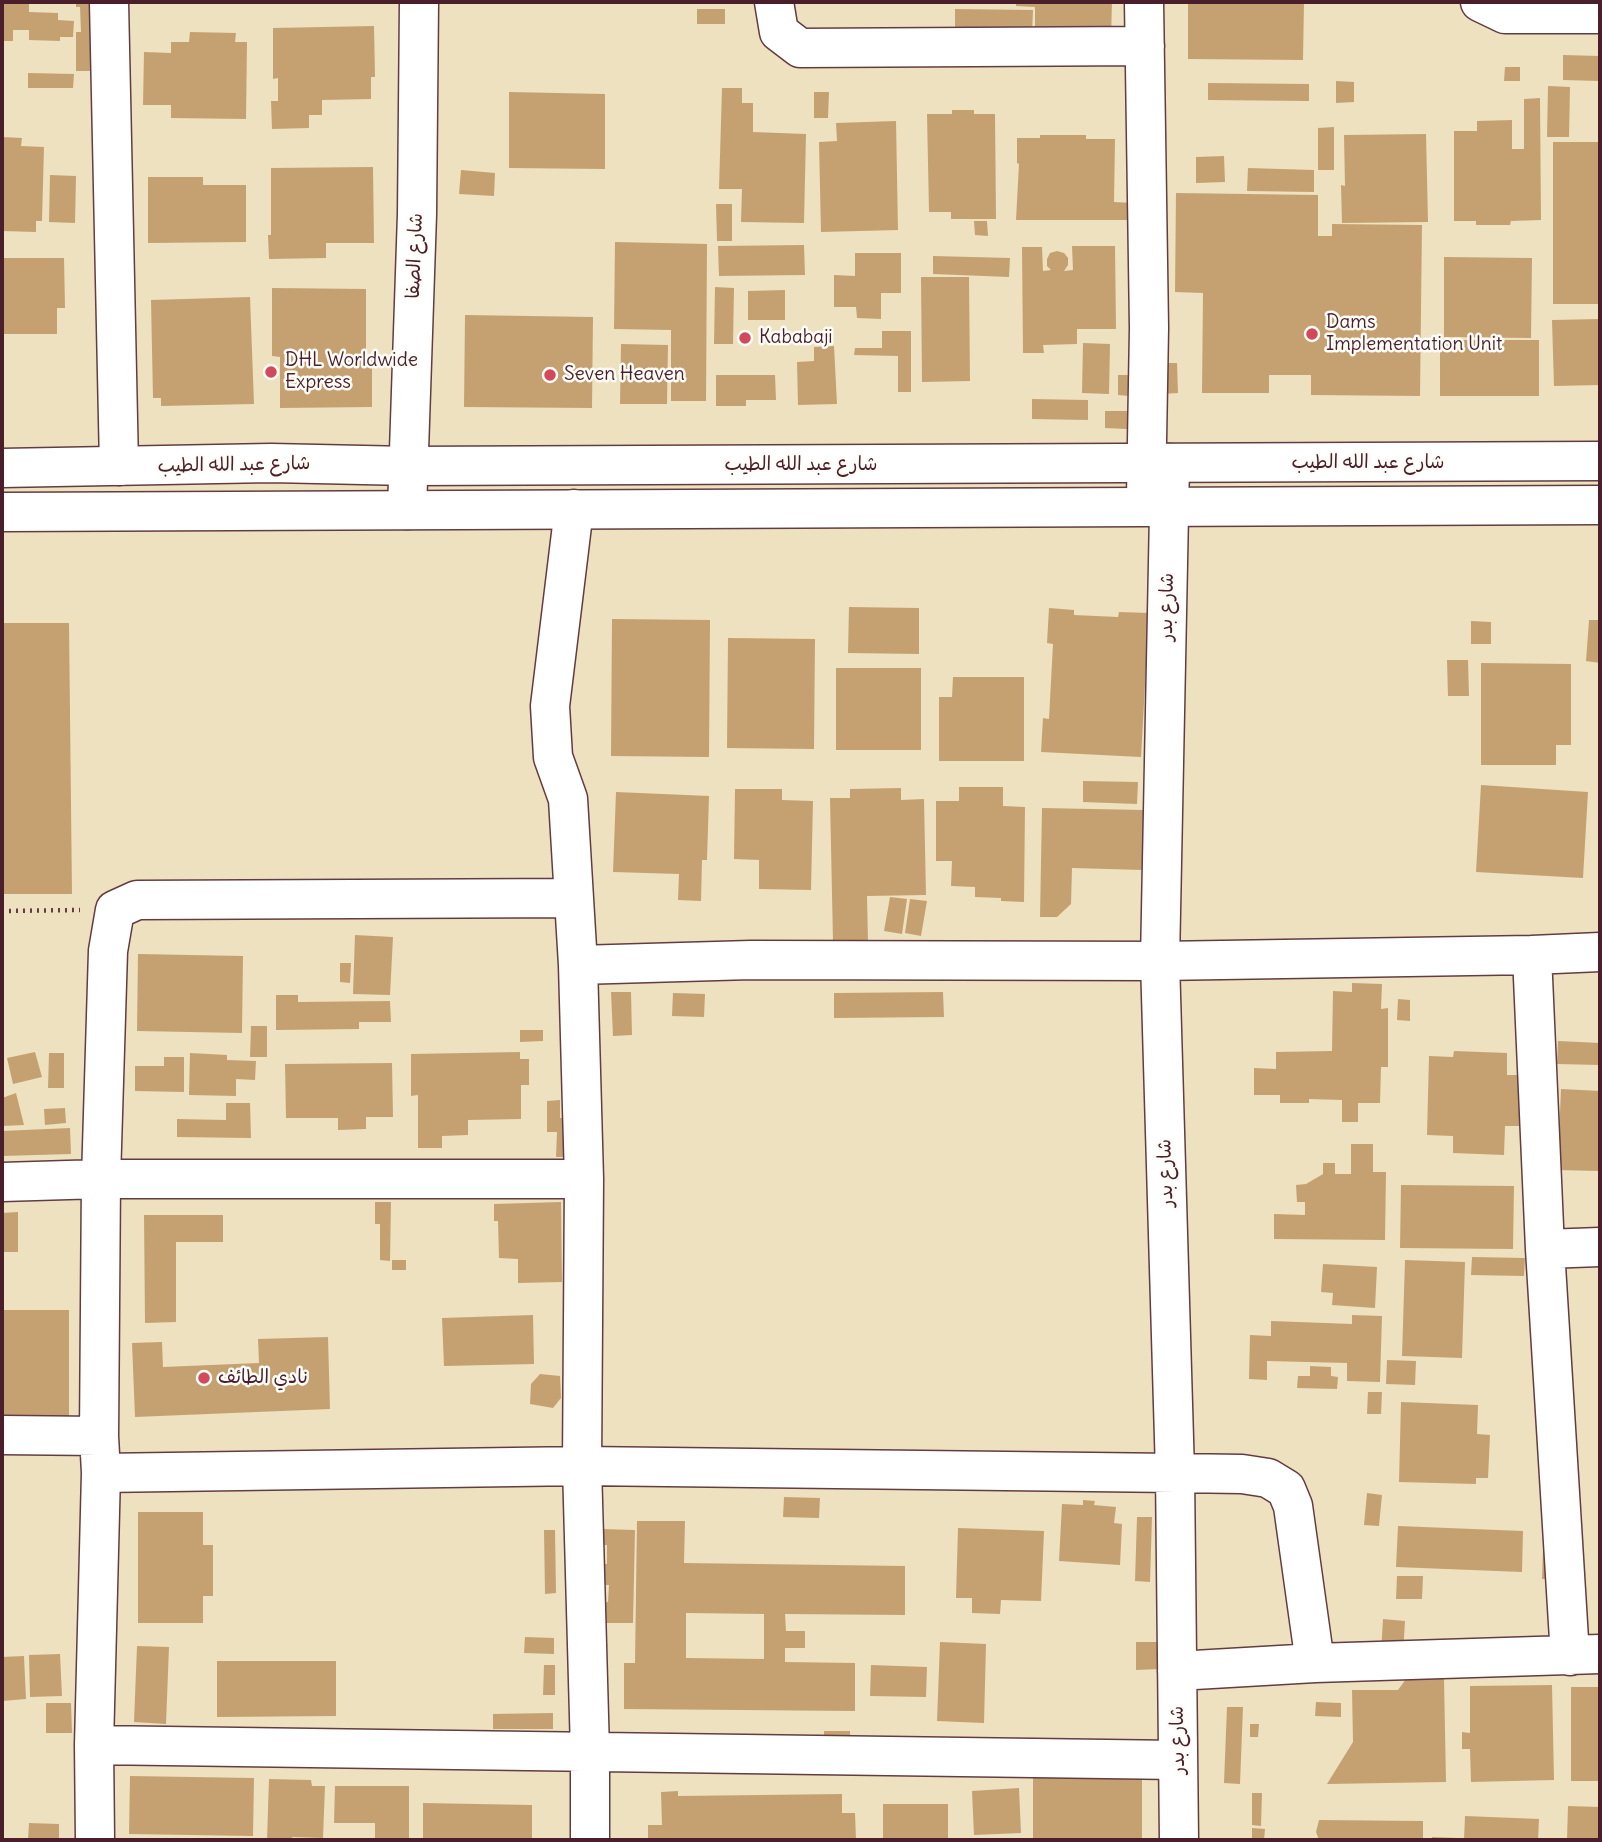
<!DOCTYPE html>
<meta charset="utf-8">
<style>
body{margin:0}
#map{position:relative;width:1602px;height:1842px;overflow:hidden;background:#eee1c0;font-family:Delius,sans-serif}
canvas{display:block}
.frame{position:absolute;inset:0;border:4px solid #4a1f2b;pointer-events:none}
</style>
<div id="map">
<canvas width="1602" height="1842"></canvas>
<div class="frame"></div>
</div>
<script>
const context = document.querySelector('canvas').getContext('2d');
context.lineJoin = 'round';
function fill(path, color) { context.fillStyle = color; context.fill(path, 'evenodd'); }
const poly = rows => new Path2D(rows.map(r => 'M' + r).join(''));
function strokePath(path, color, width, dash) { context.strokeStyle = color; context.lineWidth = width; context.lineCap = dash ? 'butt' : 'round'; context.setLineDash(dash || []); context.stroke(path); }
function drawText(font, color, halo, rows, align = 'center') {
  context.font = font + ' Delius,"Playpen Sans Arabic",sans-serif'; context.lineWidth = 5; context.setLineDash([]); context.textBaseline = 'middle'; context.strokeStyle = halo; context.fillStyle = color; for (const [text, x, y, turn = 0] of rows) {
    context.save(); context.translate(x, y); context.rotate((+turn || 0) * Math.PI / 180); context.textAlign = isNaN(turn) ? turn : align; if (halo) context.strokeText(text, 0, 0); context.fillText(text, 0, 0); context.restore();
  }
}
const building = poly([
 [2,2,29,2,29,12,58,13,58,20,74,21,73,37,60,37,60,41,29,40,29,30,13,30,13,41,2,41],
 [76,2,90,2,90,71,76,71,76,32,81,32,80,7,76,7],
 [1016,2,1112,2,1111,37,1035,34,1035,7,1016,6],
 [1188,2,1304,2,1303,60,1188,59],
 [697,9,725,9,725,24,697,24],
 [955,9,1033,10,1032,34,955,32],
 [374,26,375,77,371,77,371,99,322,100,322,115,309,115,309,128,272,129,271,101,278,101,278,78,273,79,273,28],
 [190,32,236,33,235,42,247,42,246,119,171,118,171,105,143,105,144,52,171,53,171,42,189,42],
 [1563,55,1600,56,1600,81,1563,80],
 [1505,67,1520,67,1520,81,1504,81],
 [28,73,74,74,73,88,28,88],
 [1336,81,1354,82,1354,102,1336,103],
 [1208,83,1309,84,1309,101,1208,100],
 [1548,86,1570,87,1569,137,1547,137],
 [722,88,742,88,742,103,753,103,753,132,806,134,804,223,741,222,742,189,719,189],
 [509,92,605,94,605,169,509,168],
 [814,92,829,92,828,118,814,118],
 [1540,98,1541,220,1511,221,1510,225,1476,225,1476,221,1454,221,1454,131,1477,131,1477,121,1512,120,1512,149,1524,149,1524,99],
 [952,110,974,110,974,114,995,114,996,219,951,219,951,212,929,212,927,114,952,114],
 [896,121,898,230,821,232,819,142,837,141,836,123],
 [1334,127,1334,170,1318,170,1318,128],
 [1426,134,1428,222,1342,223,1341,185,1345,186,1344,135],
 [1040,135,1086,135,1086,139,1115,139,1114,202,1133,203,1132,220,1016,220,1019,164,1017,163,1017,138,1040,138],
 [2,137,22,138,21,146,44,147,42,221,36,221,36,232,2,231],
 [1553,142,1600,142,1600,304,1553,304],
 [1224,156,1225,182,1196,183,1196,157],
 [373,167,374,243,326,243,326,258,269,259,268,235,271,235,271,168],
 [1248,168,1314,170,1314,192,1247,191],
 [461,170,495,173,494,196,459,194],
 [50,175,76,176,75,223,49,222],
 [148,177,203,177,203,185,246,185,246,242,148,243],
 [1176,193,1318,195,1318,236,1332,236,1332,224,1422,225,1420,396,1311,395,1311,375,1269,375,1269,393,1202,393,1203,293,1175,292],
 [716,204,732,204,732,241,717,241],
 [974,221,987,221,988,236,975,235],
 [615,242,707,244,706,401,671,401,671,330,614,329],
 [804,245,805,275,719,276,718,246],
 [1072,246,1115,246,1116,329,1077,329,1077,344,1043,345,1044,353,1023,353,1022,247,1042,247,1043,271,1051,270,1047,266,1047,259,1050,253,1057,251,1064,253,1068,258,1068,265,1064,271,1073,270],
 [855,253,901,253,901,293,881,293,881,319,857,318,856,307,834,307,834,275,855,276],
 [933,256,1010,258,1009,277,933,274],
 [1444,257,1532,258,1531,338,1444,337],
 [2,258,64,258,65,308,57,308,57,334,2,334],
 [921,277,969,277,970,381,922,382],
 [715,287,734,288,733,344,714,344],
 [272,288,366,289,366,356,372,355,372,407,280,408,280,357,272,356],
 [785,290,785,320,748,320,748,291],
 [250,297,254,404,161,406,161,398,153,398,151,300],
 [465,315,593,317,592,408,464,407],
 [1600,319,1600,385,1554,386,1552,320],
 [882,331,911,331,911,392,898,392,898,356,854,355,855,348,882,348],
 [1440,340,1539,340,1539,396,1440,396],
 [1083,343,1110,344,1109,394,1082,393],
 [621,344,668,345,667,404,620,404],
 [834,346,837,404,798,405,797,362,814,361,814,347],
 [1160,363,1177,363,1178,393,1162,394],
 [716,375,775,375,776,400,746,400,746,406,716,406],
 [1118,375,1130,375,1129,396,1118,395],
 [1032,399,1088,400,1088,420,1032,419],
 [1105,411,1127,411,1127,429,1105,428],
 [849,607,919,608,919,654,848,653],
 [1049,608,1074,610,1074,615,1118,617,1119,612,1149,613,1141,757,1041,752,1043,718,1049,719,1053,644,1047,643],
 [612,619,710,620,709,757,611,756],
 [1589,620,1600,620,1600,663,1586,661],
 [1471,621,1491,622,1491,644,1471,644],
 [2,623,69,623,72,894,2,894],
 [728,638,815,639,814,749,727,748],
 [1447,660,1468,660,1469,696,1448,696],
 [1481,663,1571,664,1571,745,1556,745,1556,765,1481,765],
 [836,668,921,668,921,750,836,750],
 [953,677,1024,677,1024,761,939,761,939,697,952,697],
 [1083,781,1138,782,1137,804,1083,802],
 [1481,785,1588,792,1583,878,1476,872],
 [959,787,1003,787,1003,806,1025,807,1024,902,1001,901,1001,898,975,897,975,887,951,886,952,861,936,861,936,801,959,801],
 [901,788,901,800,924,799,926,895,867,896,868,942,833,942,830,798,850,798,850,789],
 [735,789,782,789,782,800,813,801,811,890,759,889,759,860,734,859],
 [616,792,709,796,707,860,702,860,701,901,678,900,679,874,613,872],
 [1042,808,1144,810,1143,870,1072,868,1071,904,1057,917,1040,917],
 [890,897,907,899,902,934,884,931],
 [910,899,927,901,921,936,905,933],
 [355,935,393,937,390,995,353,994],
 [138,954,243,956,242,1033,137,1031],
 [340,963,351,963,350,983,340,982],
 [1352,983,1382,984,1381,1009,1388,1008,1388,1067,1381,1067,1380,1103,1358,1103,1358,1122,1342,1122,1342,1100,1309,1099,1309,1103,1280,1103,1280,1095,1254,1095,1254,1068,1276,1069,1276,1052,1332,1051,1333,991,1352,992],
 [611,992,631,992,632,1035,613,1036],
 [943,992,944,1017,834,1018,834,993],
 [673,993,705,994,704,1017,672,1016],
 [276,995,298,995,298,1002,390,1001,391,1022,359,1022,359,1029,276,1030],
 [1398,999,1410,1000,1410,1021,1397,1020],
 [251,1026,267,1026,267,1057,250,1057],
 [520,1030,543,1030,543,1041,520,1042],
 [1558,1041,1600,1043,1600,1065,1557,1064],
 [1454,1051,1507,1053,1507,1075,1524,1075,1522,1126,1505,1126,1504,1155,1453,1153,1453,1136,1427,1135,1429,1056,1453,1057],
 [35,1052,42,1077,13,1084,7,1058],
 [520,1052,520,1059,529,1059,529,1085,521,1085,521,1119,468,1120,468,1135,442,1136,442,1148,418,1148,418,1095,411,1096,411,1054],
 [49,1053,64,1053,64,1088,48,1088],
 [190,1053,227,1055,227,1060,256,1061,255,1080,236,1079,236,1096,189,1095],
 [164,1057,184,1057,184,1092,135,1091,135,1066,164,1066],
 [392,1063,393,1117,366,1117,366,1129,338,1130,338,1118,286,1118,285,1064],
 [1561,1089,1600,1091,1600,1171,1554,1170,1555,1137,1559,1137],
 [16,1093,24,1125,2,1126,2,1098],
 [560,1100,560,1118,577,1118,577,1157,556,1157,557,1132,547,1132,547,1101],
 [226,1103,250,1103,251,1138,177,1137,177,1119,226,1120],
 [65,1108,66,1123,45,1125,44,1109],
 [70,1128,71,1154,2,1156,2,1131],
 [1351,1144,1373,1144,1373,1172,1386,1172,1385,1240,1274,1239,1274,1214,1305,1215,1305,1202,1297,1202,1296,1185,1306,1184,1323,1174,1323,1163,1335,1163,1335,1174,1351,1174],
 [1401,1185,1514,1186,1513,1249,1400,1248],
 [375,1202,391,1202,390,1261,380,1260,380,1224,375,1224],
 [561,1202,562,1282,518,1283,518,1259,499,1258,498,1221,494,1221,494,1204],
 [18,1212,18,1252,2,1252,2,1213],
 [144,1215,223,1215,223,1242,176,1242,176,1322,145,1323],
 [1472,1257,1525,1258,1524,1276,1471,1275],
 [392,1260,406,1260,406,1270,392,1270],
 [1405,1260,1465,1262,1462,1358,1402,1356],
 [1323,1264,1377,1267,1375,1308,1332,1305,1333,1293,1321,1292],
 [2,1310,69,1310,69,1417,2,1417],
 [533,1315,534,1364,444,1366,442,1318],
 [1352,1315,1382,1316,1380,1382,1347,1381,1347,1363,1267,1361,1267,1380,1249,1379,1250,1335,1271,1336,1271,1321,1352,1324],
 [328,1337,330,1409,135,1417,132,1343,162,1342,163,1367,259,1363,258,1339],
 [1387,1360,1416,1361,1415,1385,1386,1384],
 [1310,1366,1331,1367,1331,1376,1338,1377,1337,1389,1297,1388,1298,1376,1310,1376],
 [540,1374,560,1376,561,1398,553,1408,530,1404,531,1384],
 [1368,1392,1382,1392,1381,1414,1367,1414],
 [1401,1402,1478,1405,1477,1434,1490,1435,1488,1478,1476,1478,1476,1484,1399,1482],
 [1367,1493,1382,1495,1379,1526,1364,1525],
 [784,1497,820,1498,819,1518,783,1517],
 [1083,1500,1095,1501,1094,1505,1116,1507,1114,1523,1122,1524,1120,1565,1059,1561,1062,1504,1083,1505],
 [138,1512,203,1512,203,1545,213,1545,213,1596,203,1596,203,1623,138,1623],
 [1137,1517,1152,1517,1150,1582,1135,1581],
 [637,1521,685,1521,684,1563,905,1566,905,1615,785,1614,786,1631,805,1631,805,1648,785,1648,785,1662,855,1663,855,1711,624,1709,624,1663,635,1663],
 [686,1613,764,1614,764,1659,686,1658],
 [1398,1526,1523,1531,1522,1572,1396,1567],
 [958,1528,1044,1531,1041,1601,1001,1600,1000,1614,972,1613,972,1598,956,1598],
 [602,1529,635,1530,633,1623,600,1623,601,1603,608,1602,609,1585,601,1585,602,1564,607,1564,607,1545,602,1545],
 [544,1530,555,1530,556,1593,545,1594],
 [1543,1549,1554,1549,1552,1579,1542,1579],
 [1397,1576,1423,1576,1422,1599,1396,1599],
 [1383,1619,1405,1621,1403,1654,1381,1652],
 [525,1637,554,1638,554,1654,524,1653],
 [940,1642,986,1644,984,1723,937,1721],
 [1136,1642,1159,1642,1160,1669,1136,1670],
 [137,1646,169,1647,166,1724,134,1722],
 [60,1654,62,1696,30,1697,29,1655],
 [24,1656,26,1699,2,1701,2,1657],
 [217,1661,336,1661,336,1716,217,1717],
 [544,1665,555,1665,555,1695,543,1695],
 [871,1665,927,1667,926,1697,870,1696],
 [1406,1679,1444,1679,1446,1782,1327,1784,1353,1742,1352,1690,1398,1690],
 [1552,1685,1554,1780,1471,1782,1470,1749,1462,1749,1462,1732,1470,1733,1470,1686],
 [1571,1687,1600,1687,1600,1781,1571,1781],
 [1316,1702,1341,1703,1341,1717,1315,1716],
 [46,1703,71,1703,72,1733,46,1733],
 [1227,1707,1243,1707,1240,1784,1224,1783],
 [553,1713,553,1729,493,1729,493,1714],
 [1250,1724,1259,1724,1258,1737,1250,1737],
 [824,1731,850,1731,850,1749,824,1749],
 [1033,1770,1142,1771,1142,1840,1033,1840],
 [130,1776,254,1778,253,1836,129,1834],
 [269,1779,311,1780,312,1786,325,1786,323,1838,292,1837,292,1840,267,1840],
 [335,1786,409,1786,409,1840,375,1840,375,1823,334,1823],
 [1019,1788,1021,1833,974,1835,972,1791],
 [678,1791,678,1796,842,1794,842,1813,855,1813,856,1840,648,1840,648,1825,662,1825,661,1792],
 [1252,1793,1262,1793,1261,1826,1252,1825],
 [423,1803,532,1805,532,1840,423,1840],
 [883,1804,948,1804,948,1840,883,1840],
 [1568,1806,1600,1807,1600,1840,1567,1840],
 [1465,1816,1539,1819,1538,1840,1464,1840],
 [1319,1820,1423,1821,1423,1840,1319,1840,1316,1832],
 [29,1823,59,1824,59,1840,28,1840],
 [1252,1828,1265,1829,1264,1840,1252,1840],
 [1432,1837,1458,1838,1458,1840,1432,1840]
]);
const path = poly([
 [2,911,80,910]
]);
const minor = poly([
 [109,2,119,466],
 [774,2,779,32,800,48,1145,46],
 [1144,2,1149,328,1146,497],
 [1480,2,1505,14,1600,14],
 [1170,463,1160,961,1175,1473,1179,1840],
 [574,509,550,706,553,757,568,799,578,965,584,1179,582,1466,590,1752,590,1840],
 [407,510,417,214,419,2],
 [1532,955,1545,1249,1570,1656],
 [578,965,751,960,1160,961,1532,955,1600,952],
 [2,1182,101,1179,584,1179],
 [1545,1249,1600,1247],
 [2,1435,99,1436],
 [101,1473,582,1466,1175,1473,1242,1474,1268,1478,1286,1489,1293,1506,1315,1663],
 [1177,1671,1315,1663,1600,1654],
 [94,1745,1178,1760],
 [95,1840,94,1745,101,1473,99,1436,101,1179,108,951,115,910,137,900,573,898]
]);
const major = poly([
 [2,468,271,463,409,466,1600,461],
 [2,512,1600,505]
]);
const markers = [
 [1312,334,7,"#d1495b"],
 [745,338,7,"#d1495b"],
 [271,372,7,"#d1495b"],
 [550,375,7,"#d1495b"],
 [204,1378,7,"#d1495b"]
];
const streetNames = [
 ["شارع الصفا",415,256,-88],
 ["شارع عبد الله الطيب",1368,463],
 ["شارع عبد الله الطيب",234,465,-1],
 ["شارع عبد الله الطيب",801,465],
 ["شارع بدر",1167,607,-89],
 ["شارع بدر",1166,1173,-92],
 ["شارع بدر",1178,1740,-91]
];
const poiNames = [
 ["Dams",1326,323],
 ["Implementation Unit",1326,345],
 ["Kababaji",759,338],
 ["DHL Worldwide",285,361],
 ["Express",285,383],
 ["Seven Heaven",564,375],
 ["نادي الطائف",218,1378]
];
fill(building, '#c5a171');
strokePath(minor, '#633c41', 41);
strokePath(major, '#633c41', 41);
strokePath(path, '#633c41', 4.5, [2, 5]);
strokePath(minor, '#fff', 38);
strokePath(major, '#fff', 38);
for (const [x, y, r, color] of markers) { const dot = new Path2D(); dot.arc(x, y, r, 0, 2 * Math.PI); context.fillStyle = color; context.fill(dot); strokePath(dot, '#fdfcf7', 2.5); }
drawText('19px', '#4a1f2b', '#fdfcf7', streetNames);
drawText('19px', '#4a1f2b', '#fdfcf7', poiNames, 'left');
</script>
